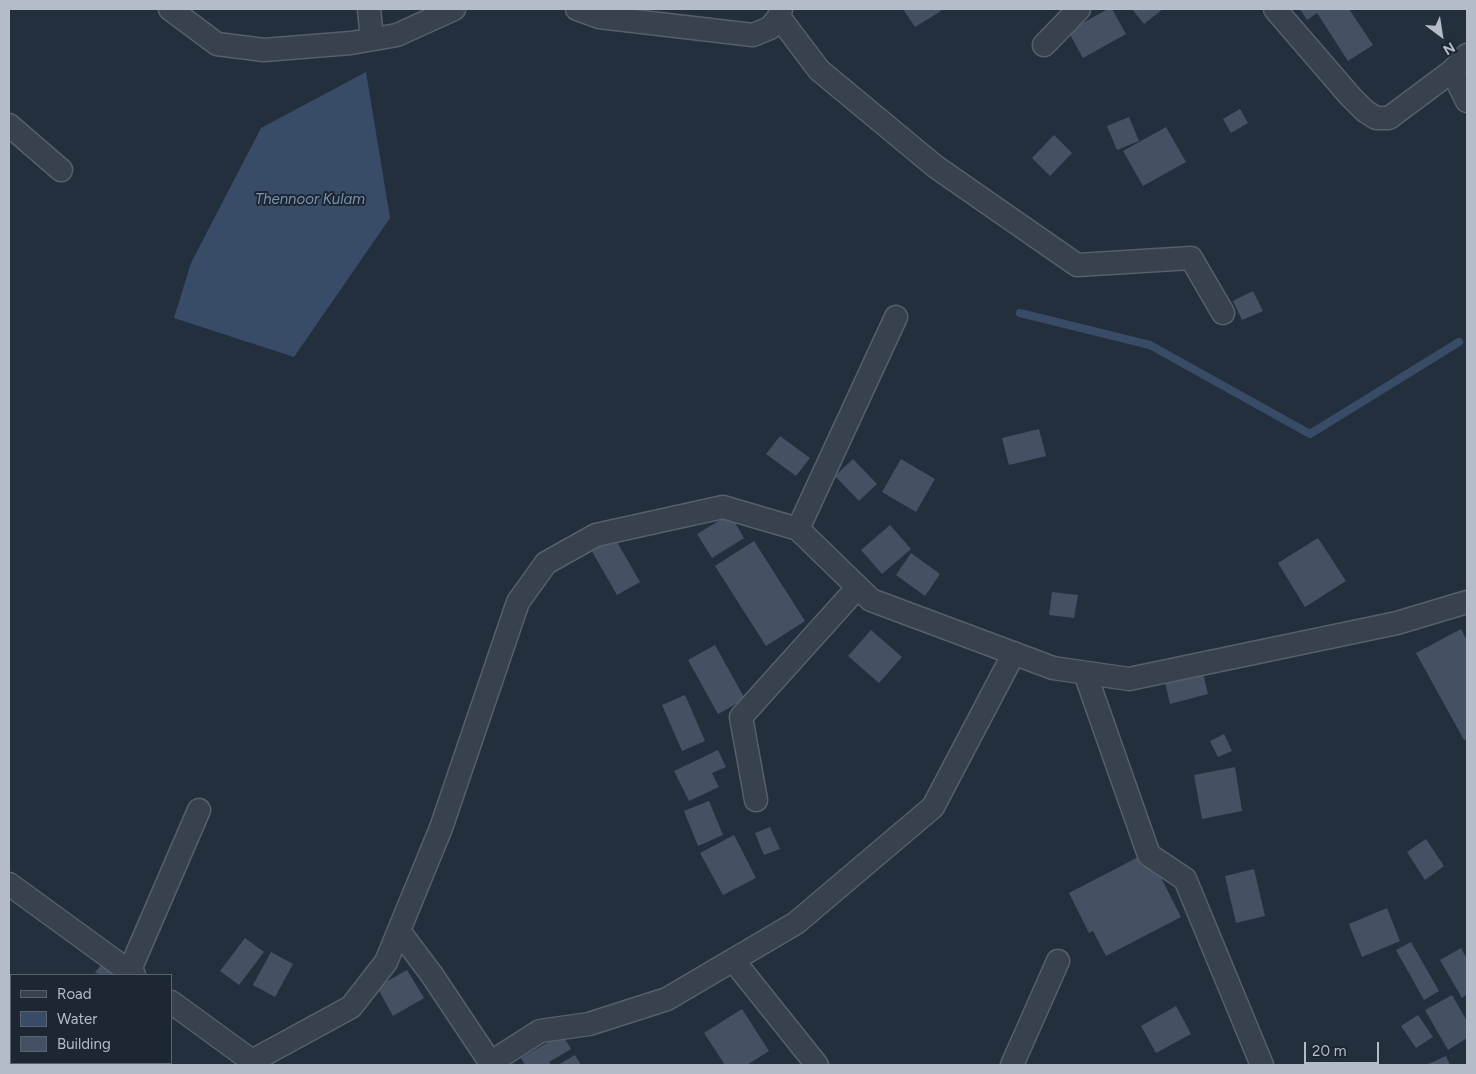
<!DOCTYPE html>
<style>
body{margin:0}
#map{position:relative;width:1476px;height:1074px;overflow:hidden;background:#242f3e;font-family:Figtree,sans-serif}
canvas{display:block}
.frame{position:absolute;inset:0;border:10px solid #b4bcc9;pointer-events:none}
.legend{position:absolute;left:10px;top:974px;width:162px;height:90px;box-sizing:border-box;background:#1d2633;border:1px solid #59626f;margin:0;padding:6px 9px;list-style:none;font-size:15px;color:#b4bcc9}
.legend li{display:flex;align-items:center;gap:10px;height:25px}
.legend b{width:25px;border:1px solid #59626f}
.north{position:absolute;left:1416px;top:10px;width:50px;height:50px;-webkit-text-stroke:4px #1d2633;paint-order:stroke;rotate:149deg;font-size:14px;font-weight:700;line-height:20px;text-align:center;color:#b4bcc9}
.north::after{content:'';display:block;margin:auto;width:18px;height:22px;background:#b4bcc9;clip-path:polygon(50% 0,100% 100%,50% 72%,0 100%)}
.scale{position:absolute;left:1304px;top:1042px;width:75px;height:22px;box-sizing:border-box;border:2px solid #b4bcc9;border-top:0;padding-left:6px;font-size:15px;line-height:18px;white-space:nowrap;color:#b4bcc9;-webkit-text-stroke:4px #1d2633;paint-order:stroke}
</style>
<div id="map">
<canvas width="1476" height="1074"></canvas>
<div class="frame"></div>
<ul class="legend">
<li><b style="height:6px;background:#38414e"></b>Road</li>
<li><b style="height:14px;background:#394c67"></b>Water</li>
<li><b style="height:14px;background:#455162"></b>Building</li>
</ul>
<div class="north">N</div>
<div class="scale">20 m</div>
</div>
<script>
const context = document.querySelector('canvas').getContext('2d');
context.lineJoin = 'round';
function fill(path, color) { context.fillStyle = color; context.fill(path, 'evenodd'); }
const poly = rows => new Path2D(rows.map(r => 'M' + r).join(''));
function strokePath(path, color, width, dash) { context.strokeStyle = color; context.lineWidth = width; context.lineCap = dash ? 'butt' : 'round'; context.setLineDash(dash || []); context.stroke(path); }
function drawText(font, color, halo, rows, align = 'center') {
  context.font = font + ' Figtree,sans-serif'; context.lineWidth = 4; context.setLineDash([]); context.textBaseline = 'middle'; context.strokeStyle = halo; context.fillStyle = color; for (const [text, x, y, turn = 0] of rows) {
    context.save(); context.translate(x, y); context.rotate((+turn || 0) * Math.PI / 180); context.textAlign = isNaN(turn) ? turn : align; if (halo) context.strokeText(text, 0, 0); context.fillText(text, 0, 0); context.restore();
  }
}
const water = poly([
 [366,72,390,218,294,357,174,318,191,263,261,128]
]);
const stream = poly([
 [1020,313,1150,345,1310,434,1459,342]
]);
const building = poly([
 [903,9,939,9,941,11,915,27],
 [1108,9,1112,9,1126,34,1083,58,1068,31],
 [1132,9,1163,9,1144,24],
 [1300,9,1349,9,1373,45,1348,61,1317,13,1307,20],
 [1240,109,1248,123,1231,133,1223,119],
 [1129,117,1139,141,1117,150,1107,126],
 [1166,127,1186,162,1143,186,1123,151],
 [1054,135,1072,153,1050,176,1032,158],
 [1253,291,1263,311,1242,320,1233,301],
 [1039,429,1046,456,1009,465,1002,438],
 [780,436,810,458,796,476,766,454],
 [853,459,877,484,859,501,835,476],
 [901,459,935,479,916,512,882,492],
 [730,514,744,538,712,558,697,534],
 [890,525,911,549,882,574,861,550],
 [613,535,640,582,617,595,590,548],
 [1318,538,1346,581,1305,607,1278,563],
 [754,541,805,621,766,646,715,566],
 [911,553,940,574,925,596,896,575],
 [1052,592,1078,595,1074,618,1049,615],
 [1461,629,1467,641,1467,739,1464,740,1416,653],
 [871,630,902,657,879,683,848,656],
 [715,645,745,699,718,714,688,660],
 [1201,664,1208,694,1170,704,1163,674],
 [685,695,705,741,682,751,662,705],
 [1224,734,1232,751,1218,757,1210,741],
 [718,750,726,767,712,773,719,787,689,801,674,771],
 [1235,767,1242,811,1202,819,1194,775],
 [709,801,723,835,698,846,684,811],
 [770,827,780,849,764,855,755,833],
 [734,835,756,878,723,895,700,853],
 [1426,839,1444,866,1425,880,1407,852],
 [1148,852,1181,917,1106,956,1093,931,1089,933,1069,893],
 [1254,869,1265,916,1236,923,1225,876],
 [1387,908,1400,941,1362,957,1349,924],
 [245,938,264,952,239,985,220,971],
 [1411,942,1439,991,1424,1000,1396,950],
 [1461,948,1467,959,1467,994,1462,998,1440,960],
 [271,952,293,964,275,997,253,985],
 [108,958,123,975,99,975,95,972],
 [407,970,424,998,393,1016,377,987],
 [1452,995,1467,1021,1467,1038,1448,1050,1425,1010],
 [1176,1006,1191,1034,1156,1053,1141,1026],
 [742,1009,769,1051,747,1065,725,1065,704,1033],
 [1418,1015,1433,1037,1416,1048,1401,1026],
 [562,1034,571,1049,549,1062,551,1065,525,1065,521,1058],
 [575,1055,581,1065,558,1065],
 [1446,1056,1450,1065,1426,1065]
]);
const street = poly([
 [170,9,217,44,264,50,351,43,397,35,454,9],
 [369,9,372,39],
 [577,9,599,17,753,35,770,28,779,17,781,9],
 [1275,9,1350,96,1365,111,1376,118,1389,118,1452,71,1467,55],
 [779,17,819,70,936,167,1077,265,1191,258,1223,313],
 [1044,45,1079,9],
 [1452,71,1467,101],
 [9,125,61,170],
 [798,529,896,317],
 [1085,673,1149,855,1185,879,1262,1065],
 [756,800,741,717,858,587],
 [9,884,134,975],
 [399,931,432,975,492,1065],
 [733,960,817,1065],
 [129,972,199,810],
 [171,1002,252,1061],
 [490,1063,540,1031,589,1024,667,999,796,923,933,807,1014,653],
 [249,1065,252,1061,351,1007,386,962,441,828,518,602,546,563,596,535,723,507,798,529,871,600,1053,668,1129,679,1397,623,1467,602],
 [1012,1065,1058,961]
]);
const waterNames = [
 ["Thennoor Kulam",310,200]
];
fill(water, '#394c67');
strokePath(stream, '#394c67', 8);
fill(building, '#455162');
strokePath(street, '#565f6c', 25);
strokePath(street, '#38414e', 22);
drawText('italic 15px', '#7c92b1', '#1d2633', waterNames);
</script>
